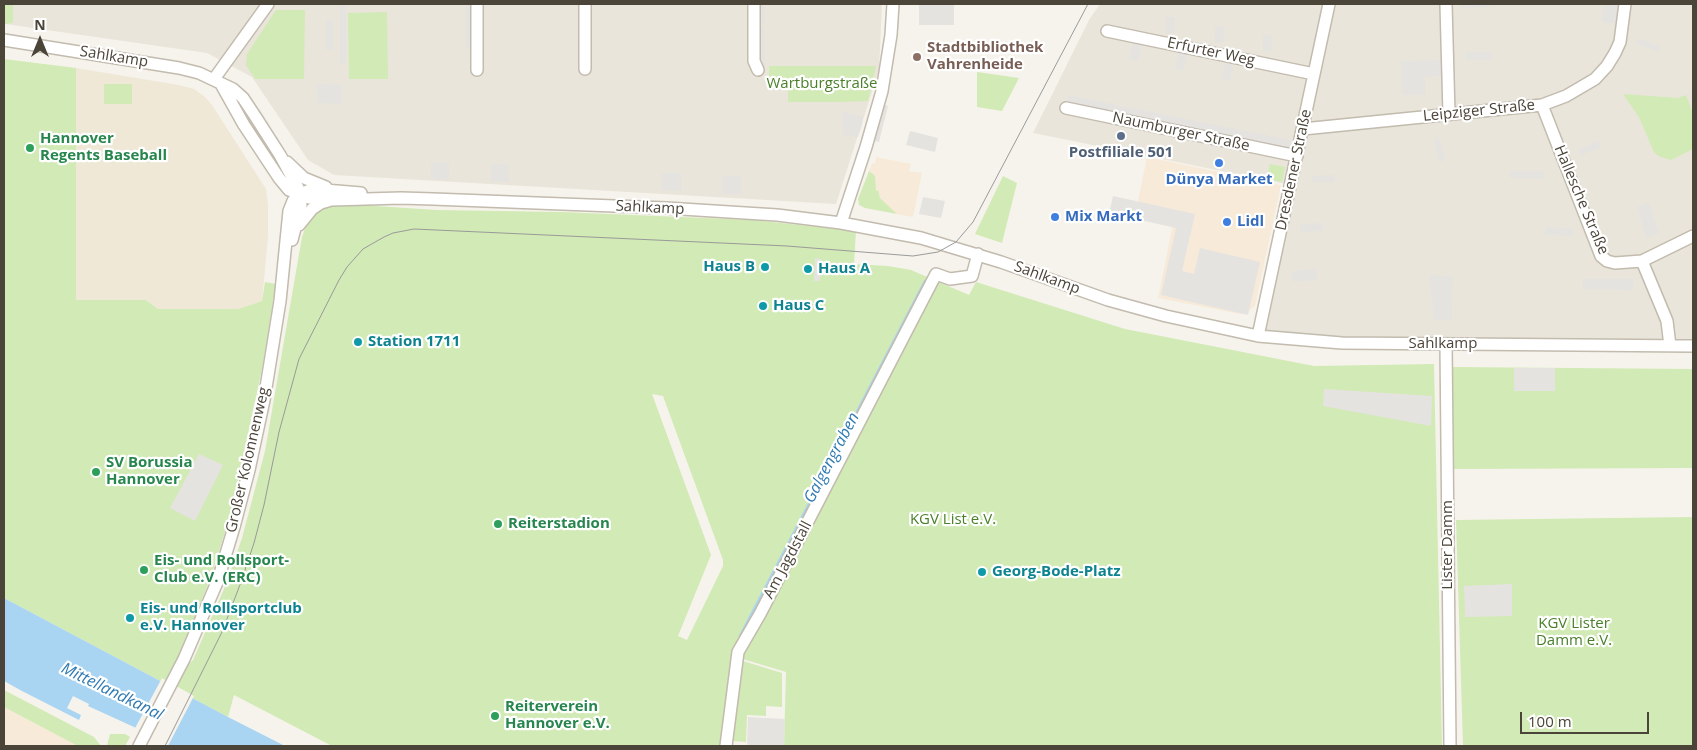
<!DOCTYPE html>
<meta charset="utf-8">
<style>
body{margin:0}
#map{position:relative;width:1697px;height:750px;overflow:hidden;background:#f6f3ec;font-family:"Open Sans",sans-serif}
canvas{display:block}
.frame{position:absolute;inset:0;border:5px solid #4b4439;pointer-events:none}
.north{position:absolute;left:15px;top:15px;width:50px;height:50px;-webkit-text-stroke:4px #fff;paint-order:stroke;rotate:0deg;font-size:14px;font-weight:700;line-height:20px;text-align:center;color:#4b4439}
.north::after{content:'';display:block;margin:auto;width:18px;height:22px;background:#4b4439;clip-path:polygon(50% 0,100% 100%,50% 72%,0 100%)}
.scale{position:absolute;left:1520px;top:712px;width:129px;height:22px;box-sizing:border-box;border:2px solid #4b4439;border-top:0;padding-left:6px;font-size:15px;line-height:18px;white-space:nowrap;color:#4b4439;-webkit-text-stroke:4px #fff;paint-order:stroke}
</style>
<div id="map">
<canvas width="1697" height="750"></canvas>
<div class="frame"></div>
<div class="north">N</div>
<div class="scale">100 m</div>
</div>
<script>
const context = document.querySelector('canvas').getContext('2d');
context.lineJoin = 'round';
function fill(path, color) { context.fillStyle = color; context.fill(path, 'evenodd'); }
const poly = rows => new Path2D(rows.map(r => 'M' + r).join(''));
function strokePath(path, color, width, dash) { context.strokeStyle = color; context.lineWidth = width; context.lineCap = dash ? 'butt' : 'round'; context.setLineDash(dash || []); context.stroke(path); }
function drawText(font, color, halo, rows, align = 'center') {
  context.font = font + ' "Open Sans",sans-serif'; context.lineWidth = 4.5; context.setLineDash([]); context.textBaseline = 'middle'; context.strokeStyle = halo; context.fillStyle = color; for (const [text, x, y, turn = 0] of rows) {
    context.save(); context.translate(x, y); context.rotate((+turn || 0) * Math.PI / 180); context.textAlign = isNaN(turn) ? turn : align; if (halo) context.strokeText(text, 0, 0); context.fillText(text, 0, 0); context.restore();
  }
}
const residential = poly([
 [5,4,882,4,879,70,836,204,334,175,308,160,252,77,207,53,5,24],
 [1100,4,1693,4,1693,346,1258,336,1291,185,1033,133,1089,20]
]);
const commercial = poly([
 [876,157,911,164,909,171,922,173,913,217,897,214,880,198,869,171,872,163,875,164],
 [1147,157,1281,185,1255,306,1249,311,1240,314,1158,298,1175,214,1137,206],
 [4,707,79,746,4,746]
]);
const education = poly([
 [76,68,179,85,194,89,205,97,212,105,266,189,268,204,268,237,262,301,238,309,158,309,146,300,76,300]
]);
const green = poly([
 [5,4,13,4,13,23,5,24],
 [276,10,305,10,304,79,255,79,246,65,247,54],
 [387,12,388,79,349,79,348,13],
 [4,59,76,68,76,300,146,300,158,309,238,309,262,301,265,282,276,284,262,369,231,512,211,577,185,641,177,675,193,660,227,582,242,538,265,451,302,237,306,226,315,212,332,205,345,204,437,210,561,212,753,220,856,231,854,264,888,266,911,270,969,295,976,282,1125,329,1314,366,1434,364,1442,746,784,746,786,672,736,657,723,746,332,746,234,695,228,717,4,598],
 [652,394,663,396,723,560,723,566,687,640,678,636,711,555],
 [769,66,876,66,868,101,839,102,788,102,788,86,769,86],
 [977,72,1019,78,1002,111,977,107],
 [104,84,132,84,132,104,104,104],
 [1623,94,1678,98,1686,95,1693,114,1693,149,1671,160,1658,156,1654,152,1639,117],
 [1270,164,1285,167,1282,182,1267,179],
 [869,171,875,176,876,191,878,190,880,198,897,214,865,208,859,205,858,199],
 [1003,176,1017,183,1002,243,975,234],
 [1451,367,1693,369,1693,468,1451,469],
 [1693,517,1693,746,1463,746,1456,520],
 [743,661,782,673,782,707,766,706,766,716,747,715,746,742,733,741],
 [4,690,94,737,101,746,78,746,4,707],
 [110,734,125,734,130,737,125,746,107,746]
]);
const parking = poly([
 [466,4,473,4,474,47,466,47],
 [757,4,764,4,765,24,758,24],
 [919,4,954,4,954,25,919,25],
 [1462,4,1490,4,1490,7,1462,8],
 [1603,4,1617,4,1616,23,1602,23],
 [340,5,346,5,346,63,340,63],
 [1166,17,1175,17,1175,33,1166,34],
 [326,20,333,20,334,50,326,50],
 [1215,26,1224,26,1224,42,1215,43],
 [757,27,764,27,765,66,758,66],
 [1263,35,1272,35,1272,51,1263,51],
 [1638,38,1660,46,1658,52,1636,44],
 [1133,40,1142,42,1138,61,1129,59],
 [1179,50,1188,51,1184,71,1175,69],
 [1466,52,1491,52,1491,60,1466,60],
 [1226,60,1234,62,1230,81,1222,79],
 [1440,60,1441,76,1425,77,1425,95,1402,95,1401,61],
 [317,84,342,85,342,104,317,103],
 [1068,95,1291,140,1289,149,1067,104],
 [883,104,888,106,879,142,874,141],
 [842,111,863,117,862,125,858,137,843,135],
 [910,131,938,138,935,152,906,145],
 [1439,138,1445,161,1439,162,1434,140],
 [1599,141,1601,148,1581,155,1578,149],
 [431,162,449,162,449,180,431,179],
 [491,164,509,164,509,182,491,182],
 [1510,171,1544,171,1544,179,1510,178],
 [662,173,681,173,681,191,662,190],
 [1335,175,1335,182,1313,183,1312,176],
 [722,176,741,176,741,194,722,194],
 [1113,196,1195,214,1182,271,1194,274,1200,248,1260,262,1248,315,1161,295,1176,228,1109,213],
 [923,197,945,201,941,218,919,214],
 [1649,203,1659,233,1646,238,1637,207],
 [1322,223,1323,231,1300,232,1300,224],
 [1546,227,1573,228,1573,236,1545,235],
 [815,258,821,259,820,281,814,281],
 [1317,269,1317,280,1293,282,1292,271],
 [1429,275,1453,276,1452,320,1434,320],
 [1583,279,1633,279,1633,290,1583,289],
 [1514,368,1555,368,1555,391,1514,391],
 [1324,389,1432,396,1431,426,1323,406],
 [199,454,223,465,195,521,170,508],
 [1512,584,1512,616,1465,617,1464,586],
 [748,717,785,719,784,746,748,746,747,743]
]);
const water = poly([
 [4,598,228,717,285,746,170,746,134,727,88,706,89,704,73,696,67,708,81,715,79,720,22,691,4,681]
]);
const pier = poly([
 [162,678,194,696,168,746,165,746,134,730]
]);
const stream = poly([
 [740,636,925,281]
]);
const minor = poly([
 [477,4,477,70],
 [754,4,754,61,758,70],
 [1446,4,1449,114],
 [1107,31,1314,74],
 [4,40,179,68,199,73,233,89,243,98,255,116,280,155,298,188,301,205,292,240],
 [585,69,585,4],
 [214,79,268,4],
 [221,84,244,125,279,178,289,190,309,198,331,200,401,198,433,199,666,208,777,215,841,223,921,238,1001,262,1108,300,1166,316,1258,336,1342,343,1693,346],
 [1542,105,1601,256,1607,261,1615,263,1642,261,1667,321,1670,346],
 [1066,108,1297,156],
 [1303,129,1542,105,1566,96,1595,79,1607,66,1615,53,1620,42,1625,4],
 [287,162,304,178,326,187],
 [841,223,866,147,882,91,891,35,893,4],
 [299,225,312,209,321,203,328,201],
 [1642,261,1693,236],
 [1258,336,1329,4],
 [1446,344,1450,746],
 [139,746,184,659,218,580,234,527,249,470,264,400,280,301,289,211,293,201,300,194,313,189,361,193],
 [726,746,738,652,760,614,936,274,950,279,972,276,978,254]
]);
const tram = poly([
 [165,746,222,632,241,582,254,543,264,505,279,432,299,359,339,280,347,267,363,249,384,237,393,233,414,229,787,246,913,256,938,252,956,242,973,222,1088,4]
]);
const markers = [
 [917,57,5,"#8d6e63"],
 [1121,136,5,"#5c6f8a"],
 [30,148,5,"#2e9e5b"],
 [1219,163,5,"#3f7fe0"],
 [1055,217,5,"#3f7fe0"],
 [1227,222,5,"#3f7fe0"],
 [765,267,5,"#0f9aa8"],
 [808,269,5,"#0f9aa8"],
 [763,306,5,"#0f9aa8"],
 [358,342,5,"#0f9aa8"],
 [96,472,5,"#2e9e5b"],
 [498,524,5,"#2e9e5b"],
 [144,570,5,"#2e9e5b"],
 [982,572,5,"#0f9aa8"],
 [130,618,5,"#0f9aa8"],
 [495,716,5,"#2e9e5b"]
];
const educationNames = [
 ["Stadtbibliothek",927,48],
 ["Vahrenheide",927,65]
];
const streetNames = [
 ["Erfurter Weg",1211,52,12],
 ["Sahlkamp",114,57,9],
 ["Leipziger Straße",1479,111,-6],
 ["Naumburger Straße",1181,132,12],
 ["Dresdener Straße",1294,170,-78],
 ["Hallesche Straße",1581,200,67],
 ["Sahlkamp",650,208,3],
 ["Sahlkamp",1047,278,20],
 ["Sahlkamp",1443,344],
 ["Großer Kolonnenweg",248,460,-77],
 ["Lister Damm",1448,545,-90],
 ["Am Jagdstall",788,560,-62]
];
const parkNames = [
 ["Wartburgstraße",822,84],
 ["KGV List e.V.",953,520],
 ["KGV Lister",1574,624],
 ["Damm e.V.",1574,641]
];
const leisureNames = [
 ["Hannover",40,139],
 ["Regents Baseball",40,156],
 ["SV Borussia",106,463],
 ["Hannover",106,480],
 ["Reiterstadion",508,524],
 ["Eis- und Rollsport-",154,561],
 ["Club e.V. (ERC)",154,578],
 ["Reiterverein",505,707],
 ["Hannover e.V.",505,724]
];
const serviceNames = [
 ["Postfiliale 501",1121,153]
];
const shopNames = [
 ["Dünya Market",1219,180,"center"],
 ["Mix Markt",1065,217],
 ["Lidl",1237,222]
];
const cultureNames = [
 ["Haus B",755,267,"right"],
 ["Haus A",818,269],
 ["Haus C",773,306],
 ["Station 1711",368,342],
 ["Georg-Bode-Platz",992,572],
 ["Eis- und Rollsportclub",140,609],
 ["e.V. Hannover",140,626]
];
const waterNames = [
 ["Galgengraben",832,458,-62],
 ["Mittellandkanal",112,692,26]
];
fill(residential, '#eae5da');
fill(commercial, '#f7ead8');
fill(education, '#efe8d6');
fill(green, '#d2eab5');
fill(parking, '#e5e3e0');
fill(water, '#a9d4f2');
fill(pier, '#f6f3ec');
strokePath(stream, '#a9d4f2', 2.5);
strokePath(minor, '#c2bbae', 14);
strokePath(minor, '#fff', 11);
strokePath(tram, '#9a9a9a', 1);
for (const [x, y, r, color] of markers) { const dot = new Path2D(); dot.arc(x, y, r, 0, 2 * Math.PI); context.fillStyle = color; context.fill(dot); strokePath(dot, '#fff', 2); }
drawText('bold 15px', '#785e54', '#fff', educationNames, 'left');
drawText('15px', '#4b4439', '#fff', streetNames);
drawText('15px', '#4a7f2a', '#fff', parkNames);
drawText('bold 15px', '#27864d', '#fff', leisureNames, 'left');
drawText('bold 15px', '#4e5e75', '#fff', serviceNames);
drawText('bold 15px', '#366cbe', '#fff', shopNames, 'left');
drawText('bold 15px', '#0d838f', '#fff', cultureNames, 'left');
drawText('italic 16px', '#2e7ab2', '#fff', waterNames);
</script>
